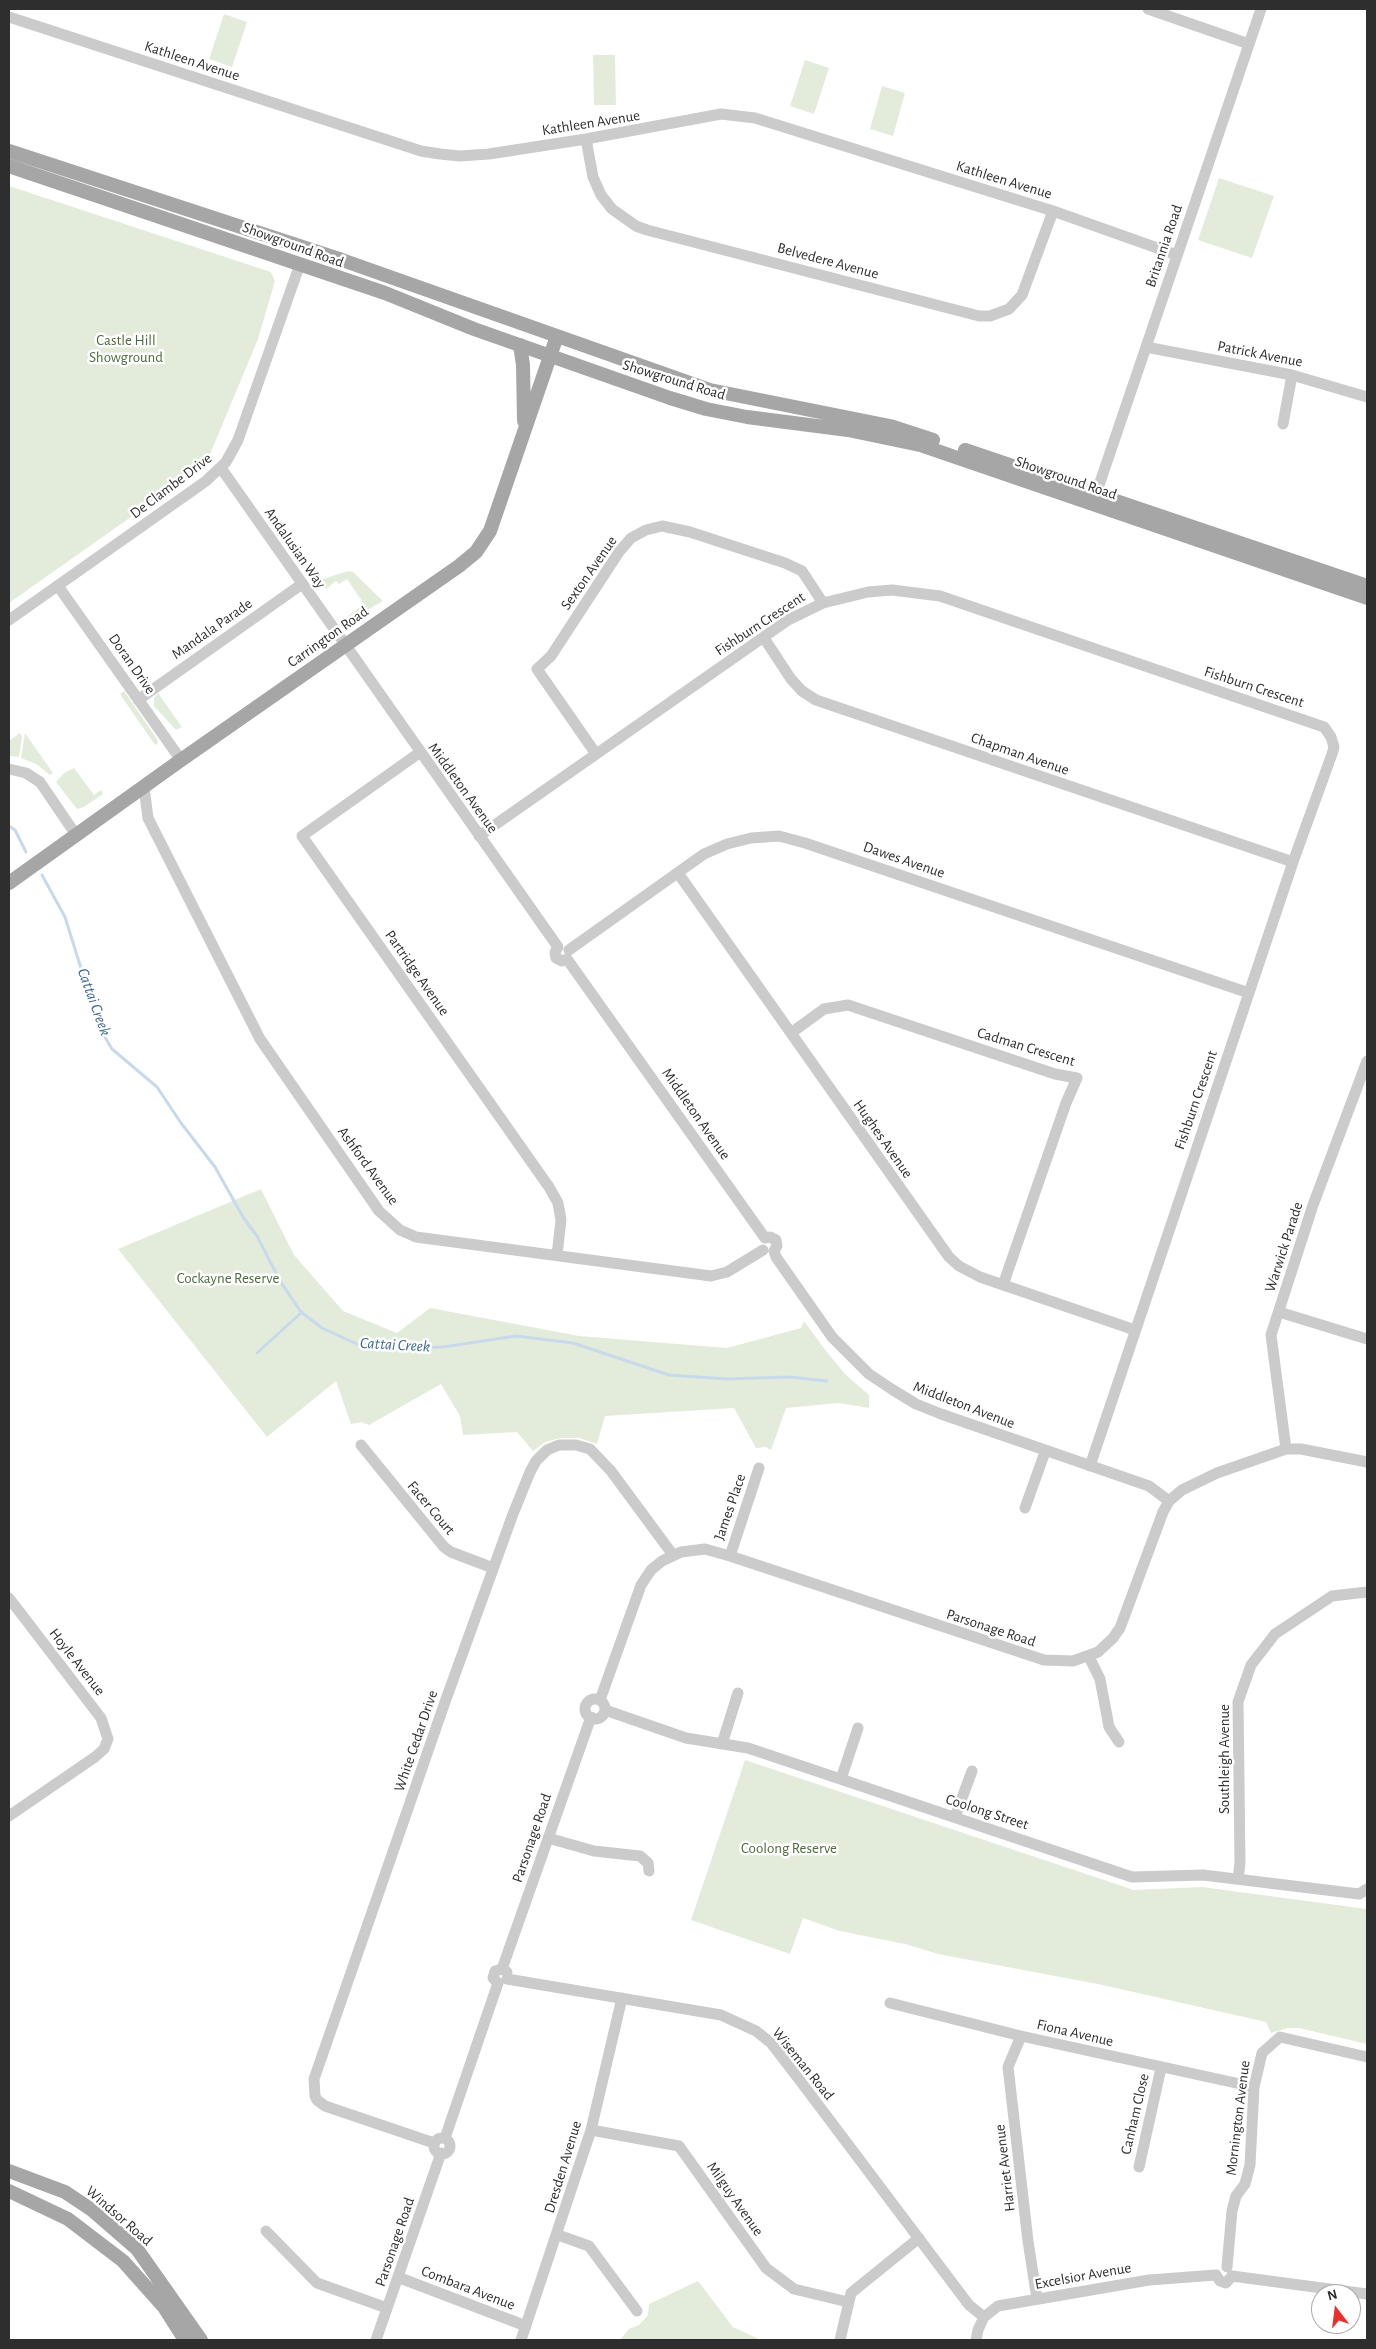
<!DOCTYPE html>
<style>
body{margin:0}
#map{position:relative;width:1376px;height:2349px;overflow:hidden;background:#fff;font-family:"Alegreya Sans",sans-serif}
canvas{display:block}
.frame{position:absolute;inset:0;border:10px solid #2e2e2e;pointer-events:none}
.north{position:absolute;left:1311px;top:2284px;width:50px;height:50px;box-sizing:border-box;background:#fff;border:1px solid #ababab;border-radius:50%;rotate:345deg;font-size:14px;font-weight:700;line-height:20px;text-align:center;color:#2e2e2e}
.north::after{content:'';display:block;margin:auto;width:18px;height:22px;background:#e8312d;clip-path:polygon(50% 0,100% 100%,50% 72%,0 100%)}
</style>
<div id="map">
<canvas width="1376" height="2349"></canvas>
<div class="frame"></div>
<div class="north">N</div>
</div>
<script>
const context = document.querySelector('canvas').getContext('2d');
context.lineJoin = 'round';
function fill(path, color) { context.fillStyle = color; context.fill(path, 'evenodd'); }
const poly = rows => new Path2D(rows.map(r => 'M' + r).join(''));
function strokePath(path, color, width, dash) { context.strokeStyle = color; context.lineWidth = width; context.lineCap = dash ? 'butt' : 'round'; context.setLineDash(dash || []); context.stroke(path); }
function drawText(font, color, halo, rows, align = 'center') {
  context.font = font + ' "Alegreya Sans",sans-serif'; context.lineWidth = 5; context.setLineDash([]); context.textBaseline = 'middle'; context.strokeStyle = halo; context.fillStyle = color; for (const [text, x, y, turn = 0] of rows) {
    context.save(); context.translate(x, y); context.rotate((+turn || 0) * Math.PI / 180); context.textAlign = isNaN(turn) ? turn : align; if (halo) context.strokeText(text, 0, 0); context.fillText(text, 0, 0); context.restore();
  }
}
const green = poly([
 [224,14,247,22,232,67,209,59],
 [593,55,615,55,616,105,594,105],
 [805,60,829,68,814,114,790,106],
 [882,86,905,93,893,136,870,129],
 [1219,178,1274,196,1252,258,1198,240],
 [9,186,271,272,275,281,258,339,206,464,9,603],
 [348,571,353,572,383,601,353,618,348,619,345,618,364,604,347,579,339,584,336,581,326,589,320,580],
 [124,691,157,739,158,743,155,745,120,694],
 [158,693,182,727,176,730,154,706,154,698],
 [20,733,22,736,19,757,9,756,9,741],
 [25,733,53,773,50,775,36,764,21,758],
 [74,768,94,795,101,790,103,794,84,807,77,809,56,782,64,773],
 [261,1189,294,1255,343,1311,397,1333,430,1308,579,1336,727,1348,801,1328,804,1321,826,1351,846,1375,869,1395,869,1408,839,1403,786,1408,771,1450,766,1447,756,1448,734,1408,605,1416,597,1444,579,1438,561,1438,545,1442,533,1451,517,1432,463,1435,460,1416,441,1384,369,1425,361,1422,351,1424,336,1381,267,1437,118,1249],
 [745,1760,1134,1890,1202,1887,1367,1909,1367,2044,1299,2028,1288,2028,1271,2033,1266,2022,1098,1984,938,1954,905,1944,840,1931,803,1918,790,1954,691,1920],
 [698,2281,733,2327,761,2340,620,2340,629,2329,639,2325,648,2315,649,2304]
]);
const stream = poly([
 [9,826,15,830,26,852],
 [42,875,65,917,100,1029,112,1049,157,1087,181,1123,215,1167,243,1217,257,1236,280,1281,301,1312,322,1328,357,1344,398,1348,443,1347,516,1336,573,1343,669,1375,727,1379,789,1377,827,1381],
 [257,1353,302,1312]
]);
const minor = poly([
 [1148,9,1249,44],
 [9,17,421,151,440,154,460,156,489,154,586,139,721,114,755,118,1053,211,1177,255],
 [586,139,593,177,601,195,612,209,636,226,647,230,979,316,990,316,1009,309,1022,295,1053,211],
 [1146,347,1292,375,1367,397],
 [1283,424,1292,375],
 [221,468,558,947],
 [1096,494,1261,9],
 [58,586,181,760],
 [9,620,206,481,226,462,238,440,300,264],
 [764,638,791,679,802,691,816,700,1293,862],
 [138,700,302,584],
 [419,753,302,836,549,1187,558,1203,561,1220,557,1255],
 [596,754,537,669,551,656,619,552,631,538,646,530,662,526,690,532,785,563,802,571,823,603],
 [9,769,26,773,40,782,76,835],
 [144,787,148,818,260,1039,379,1211,400,1230,416,1237,711,1276,727,1272,763,1250],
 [479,836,788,620,823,603,868,592,892,590,940,596,1324,727,1331,737,1334,747,1332,754,1293,862,1090,1466],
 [678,873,949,1257,959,1266,980,1277,1135,1330],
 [558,947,555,952,556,958,562,961,567,959],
 [569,950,704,854,727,844,751,838,779,836,805,843,1249,993],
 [567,959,765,1238],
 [791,1033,824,1009,848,1005,1055,1074,1077,1078,1066,1103,1003,1285],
 [765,1238,770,1237,776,1240,777,1246,774,1251],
 [774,1251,776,1257,832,1337,869,1374,893,1390,916,1404,941,1414,1149,1486,1169,1501],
 [1279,1312,1367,1339],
 [361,1445,444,1547,451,1552,493,1568],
 [1286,1449,1271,1335,1313,1205,1367,1061],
 [1025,1508,1045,1452],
 [730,1556,759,1468],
 [9,1598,101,1718,108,1739,104,1749,95,1757,9,1816],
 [1089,1657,1100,1679,1109,1727,1119,1742],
 '585 1709a10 10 0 1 1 20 0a10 10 0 1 1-20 0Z',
 [600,1700,641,1585,651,1570,662,1561,681,1552,705,1549,730,1556,1044,1660,1073,1661,1098,1652,1113,1638,1120,1628,1163,1512,1169,1501,1182,1490,1217,1473,1286,1449,1301,1449,1367,1462],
 [605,1710,686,1738,748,1748,1132,1877,1203,1875,1359,1894,1367,1889],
 [722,1744,738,1693],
 [841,1779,858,1728],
 [955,1817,972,1771],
 [548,1838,594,1851,640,1856,648,1863,649,1871],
 [1238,1879,1240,1863,1238,1702,1251,1665,1275,1634,1332,1596,1367,1592],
 [502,1969,591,1717],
 [507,1979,721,2015,756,2031,771,2043,798,2078,969,2305,984,2317],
 [498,1983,493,1978,495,1971,502,1969,507,1972],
 [890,2003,1021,2036,1254,2087],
 [1021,2036,1008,2067,1028,2241,1037,2299],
 [591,2130,679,2146,766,2268,794,2289,848,2302],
 '434 2146a8 8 0 1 1 16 0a8 8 0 1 1-16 0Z',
 [445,2138,498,1983],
 [434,2143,325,2106,317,2100,315,2096,314,2079,445,1702,513,1514,530,1472,536,1461,547,1450,559,1445,576,1445,590,1449,611,1471,673,1555],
 [1139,2167,1161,2068],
 [266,2231,317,2283,387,2308],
 [558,2235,589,2246,637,2311],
 [1227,2267,1232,2211,1236,2196,1245,2184,1250,2165,1254,2087,1262,2053,1280,2037,1367,2057],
 [1216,2275,1220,2281,1226,2283,1232,2276],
 [1232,2276,1367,2294],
 [400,2278,526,2326],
 [376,2340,441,2153],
 [521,2340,591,2130,622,1998],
 [840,2340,851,2293,919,2238],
 [976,2340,978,2330,984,2317,998,2306,1149,2280,1216,2275]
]);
const major = poly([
 [9,151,342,260,710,390,890,426,933,440],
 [9,166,385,293,474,329,670,398,706,409,747,417,848,430,920,445,1367,598],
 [520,345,523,365,524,421],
 [965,450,1367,586],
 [9,883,181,760,459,566,476,552,490,531,557,336],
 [9,2171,65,2192,92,2210,137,2249,201,2340],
 [9,2191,68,2219,123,2261,164,2307,185,2340]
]);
const streetNames = [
 ["Kathleen Avenue",192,61,18],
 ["Kathleen Avenue",591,123,-9],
 ["Kathleen Avenue",1004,180,17],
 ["Showground Road",293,245,20],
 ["Britannia Road",1164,246,-71],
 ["Belvedere Avenue",828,261,15],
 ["Patrick Avenue",1260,354,11],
 ["Showground Road",674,380,17],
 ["Showground Road",1066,478,19],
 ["De Clambe Drive",171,486,-37],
 ["Andalusian Way",295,548,55],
 ["Sexton Avenue",589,573,-55],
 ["Fishburn Crescent",760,624,-33],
 ["Mandala Parade",212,629,-35],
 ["Carrington Road",328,637,-35],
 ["Doran Drive",132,664,55],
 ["Fishburn Crescent",1254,687,18],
 ["Chapman Avenue",1020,754,19],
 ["Middleton Avenue",463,788,54],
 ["Dawes Avenue",904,860,19],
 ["Partridge Avenue",417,973,55],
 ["Cadman Crescent",1026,1047,17],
 ["Fishburn Crescent",1196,1100,-71],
 ["Middleton Avenue",696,1114,55],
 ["Hughes Avenue",883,1139,55],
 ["Ashford Avenue",368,1166,54],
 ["Warwick Parade",1284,1247,-72],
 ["Middleton Avenue",964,1405,21],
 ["James Place",730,1507,-71],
 ["Facer Court",431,1508,50],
 ["Parsonage Road",991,1628,18],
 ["Hoyle Avenue",77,1662,52],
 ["White Cedar Drive",416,1741,-71],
 ["Southleigh Avenue",1224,1759,-90],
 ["Coolong Street",987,1812,18],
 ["Parsonage Road",532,1838,-71],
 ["Fiona Avenue",1075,2033,13],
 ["Wiseman Road",803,2064,51],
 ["Canham Close",1135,2114,-77],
 ["Mornington Avenue",1238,2118,-83],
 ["Dresden Avenue",563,2167,-73],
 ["Harriet Avenue",1005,2168,-97],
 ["Milguy Avenue",735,2199,55],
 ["Windsor Road",119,2216,41],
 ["Parsonage Road",395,2242,-71],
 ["Excelsior Avenue",1083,2276,-10],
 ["Combara Avenue",468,2288,21]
];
const parkNames = [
 ["Castle Hill",126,340],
 ["Showground",126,357],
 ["Cockayne Reserve",228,1278],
 ["Coolong Reserve",789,1848]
];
const waterNames = [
 ["Cattai Creek",94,1002,70],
 ["Cattai Creek",395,1345,3]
];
fill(green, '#e3ecdb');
strokePath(stream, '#c7daec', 3);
strokePath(minor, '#cbcbcb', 11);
strokePath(major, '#a6a6a6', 14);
drawText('15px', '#2e2e2e', '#fff', streetNames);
drawText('15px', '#4d6b3b', '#fff', parkNames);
drawText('italic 16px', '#3b6892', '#fff', waterNames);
</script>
